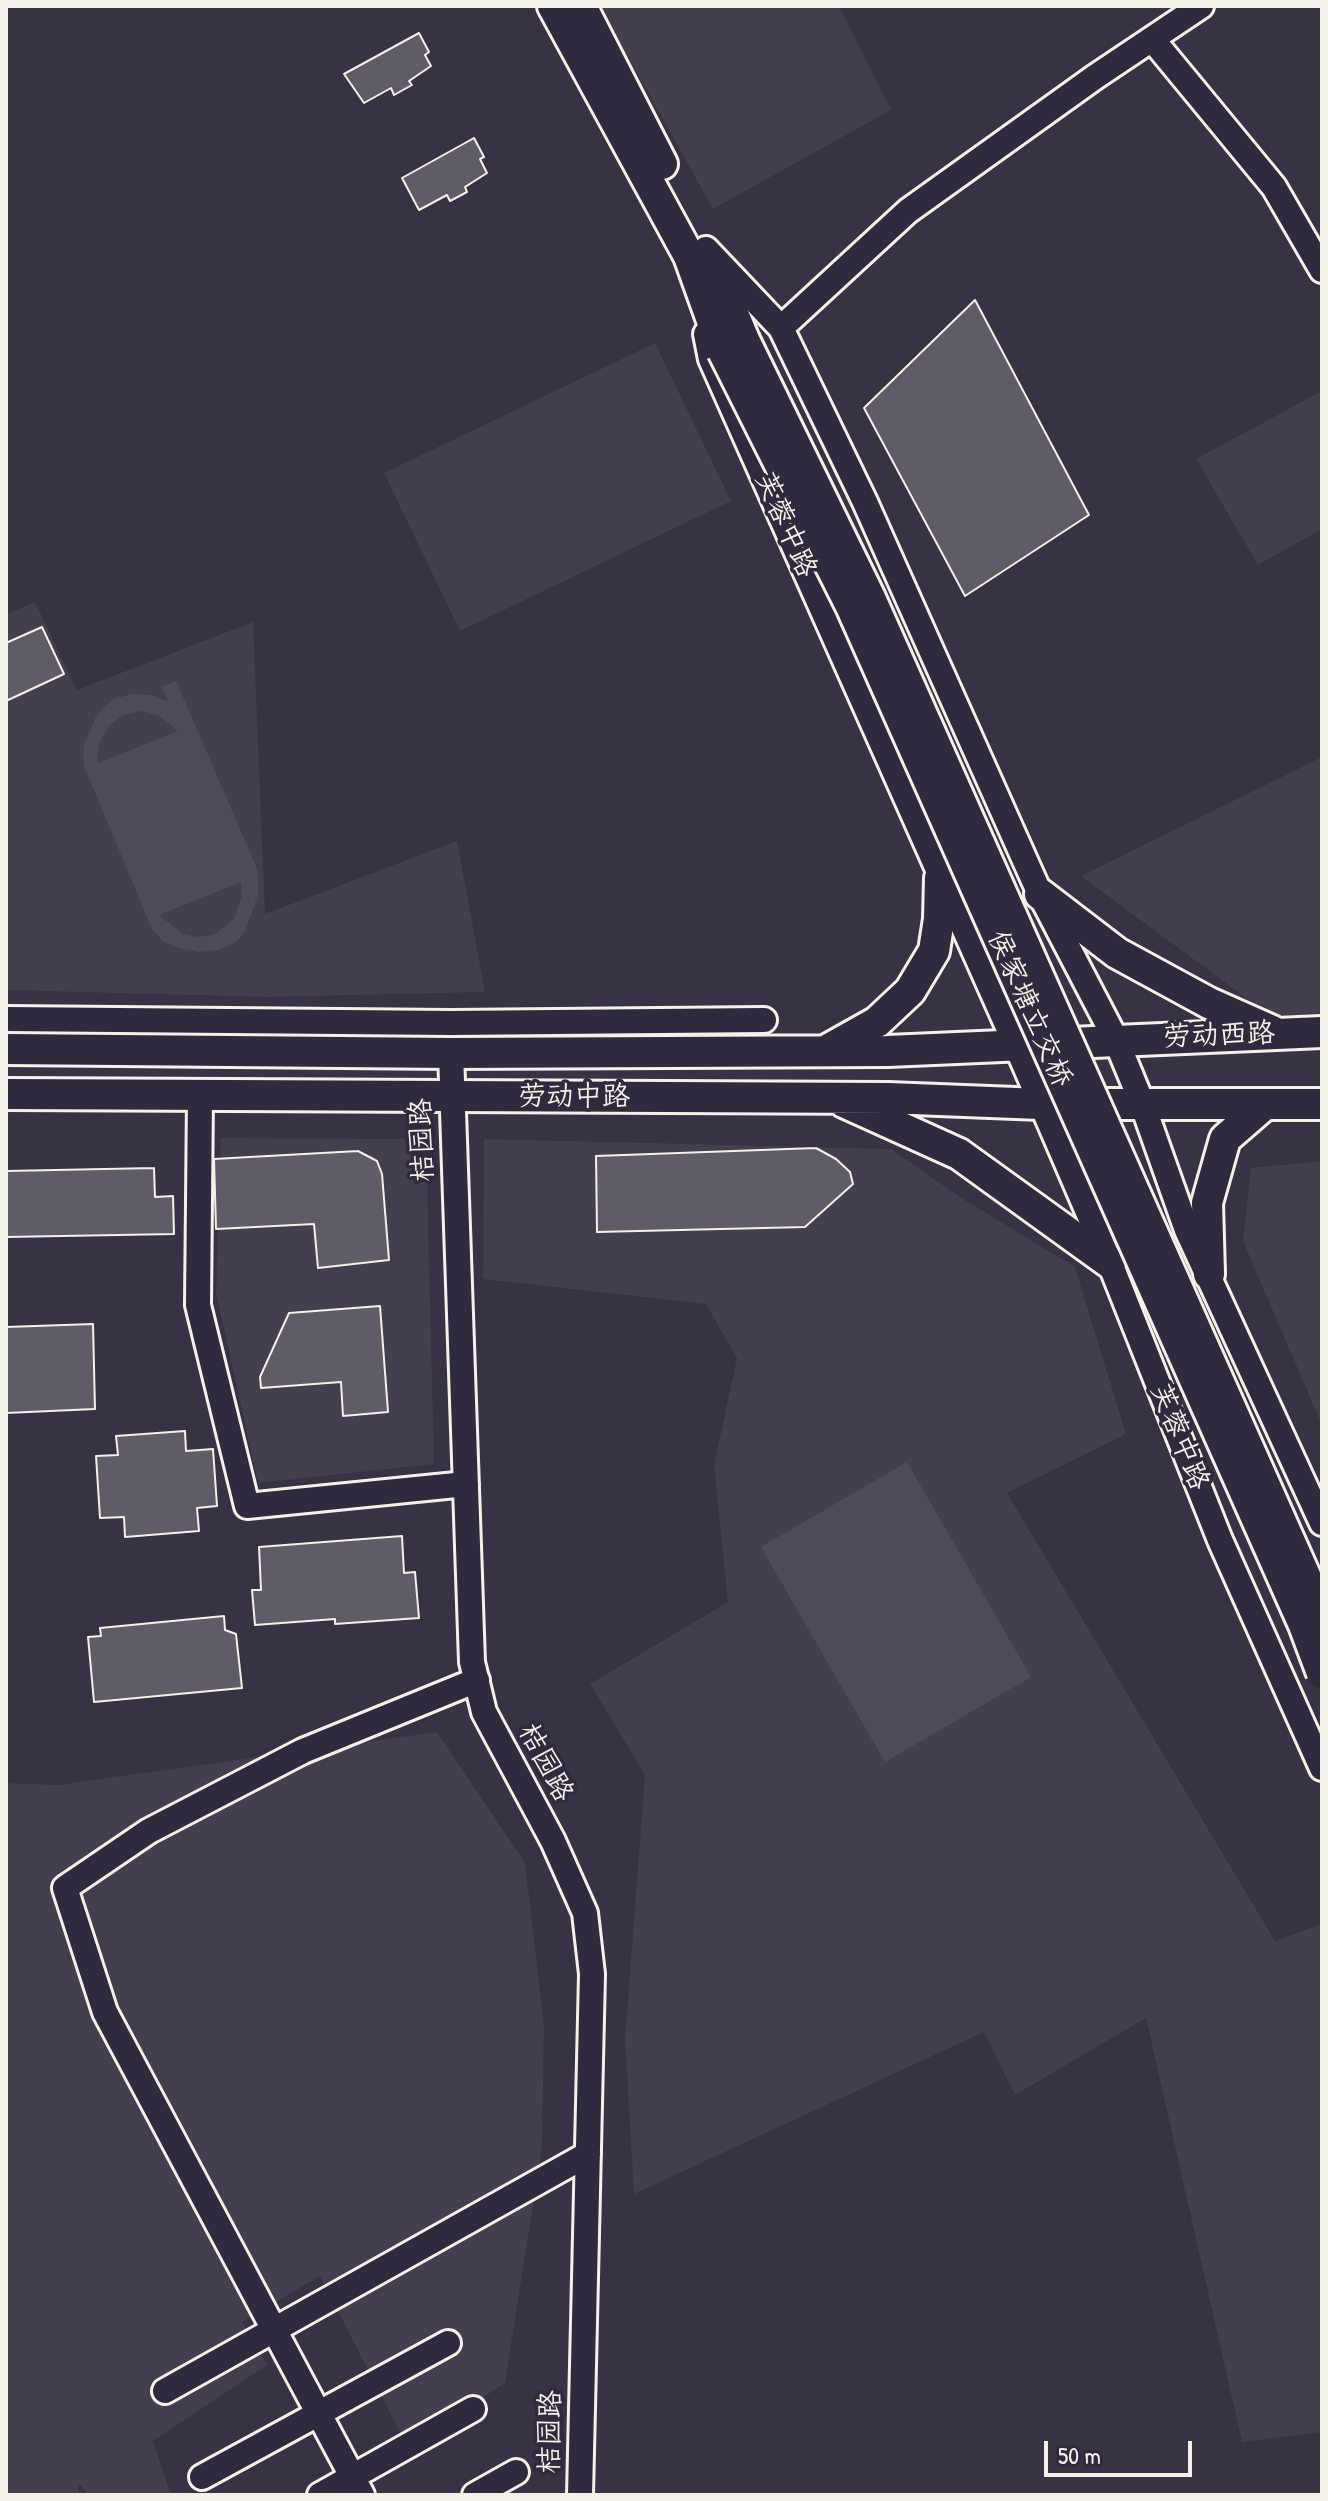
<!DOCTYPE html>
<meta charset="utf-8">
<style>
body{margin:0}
#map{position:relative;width:1328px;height:2501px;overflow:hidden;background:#373244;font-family:"Patrick Hand",sans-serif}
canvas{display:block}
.frame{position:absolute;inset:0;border:8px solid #f4f1e8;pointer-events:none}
.scale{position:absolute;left:1044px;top:2441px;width:148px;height:36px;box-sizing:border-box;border:4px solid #f4f1e8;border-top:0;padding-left:10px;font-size:24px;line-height:28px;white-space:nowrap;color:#f4f1e8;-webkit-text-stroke:6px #2f2a3d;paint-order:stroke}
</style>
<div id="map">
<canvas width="1328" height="2501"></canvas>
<div class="frame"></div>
<div class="scale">50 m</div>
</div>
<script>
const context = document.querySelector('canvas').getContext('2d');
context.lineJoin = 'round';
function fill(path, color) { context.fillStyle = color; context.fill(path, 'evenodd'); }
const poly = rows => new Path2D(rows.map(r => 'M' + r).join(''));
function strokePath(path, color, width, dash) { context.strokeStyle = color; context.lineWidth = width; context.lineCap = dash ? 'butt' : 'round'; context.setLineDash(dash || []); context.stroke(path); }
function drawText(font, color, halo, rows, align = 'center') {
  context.font = font + ' "Patrick Hand","LXGW WenKai TC",sans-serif'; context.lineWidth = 7; context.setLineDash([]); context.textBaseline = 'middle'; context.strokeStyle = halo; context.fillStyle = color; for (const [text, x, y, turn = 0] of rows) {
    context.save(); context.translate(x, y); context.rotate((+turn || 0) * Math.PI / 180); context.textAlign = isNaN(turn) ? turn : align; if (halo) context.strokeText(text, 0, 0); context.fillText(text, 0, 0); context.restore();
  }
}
const built = poly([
 [600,6,839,6,891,110,713,209],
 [655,343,731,501,460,631,384,473],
 [1322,391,1322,529,1258,565,1196,459],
 [35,602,77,690,253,622,265,914,457,841,485,992,268,997,6,990,6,614],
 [1322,757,1322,1015,1269,1015,1081,876],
 [221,1138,426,1139,434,1464,258,1483,216,1293],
 [484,1139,891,1149,960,1197,1075,1267,1126,1434,1007,1493,1275,1941,1322,1924,1322,2432,1242,2442,1146,2018,1015,2095,984,2032,634,2194,625,2039,645,1775,590,1684,728,1602,714,1465,737,1358,706,1304,483,1279],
 [1322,1161,1322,1425,1243,1241,1251,1168],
 [437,1732,525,1863,544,2025,542,2148,505,2383,407,2446,320,2276,242,2322,267,2365,153,2441,171,2495,88,2495,78,2482,79,2495,6,2495,6,1783,58,1785]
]);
const green = poly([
 [176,681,258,871,258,895,245,931,237,941,219,950,199,952,178,948,163,941,152,929,84,766,83,748,97,714,113,699,132,694,151,695,169,702,162,687],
 [142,711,158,715,178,731,98,763,97,758,99,743,108,727,122,715],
 [241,882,242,895,234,919,214,935,198,937,183,934,159,915],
 [907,1462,1031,1677,885,1762,761,1547]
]);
const building = poly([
 [419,33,429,52,425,55,431,66,409,81,412,85,394,95,391,88,364,103,344,74,419,33],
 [474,138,484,157,480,159,487,173,465,187,467,192,450,201,447,195,419,210,402,178,474,138],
 [975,300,1089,515,965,596,864,408,975,300],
 [42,627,64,674,6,701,6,643,42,627],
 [816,1148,836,1159,850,1172,853,1184,805,1227,597,1232,596,1156,816,1148],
 [358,1151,377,1161,382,1174,389,1260,318,1268,314,1224,216,1229,214,1159,358,1151],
 [154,1168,155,1197,173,1196,174,1234,6,1237,6,1171,154,1168],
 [380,1306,388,1412,343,1416,341,1382,261,1388,260,1377,289,1313,380,1306],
 [93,1324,95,1409,6,1413,6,1327,93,1324],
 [185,1431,186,1451,213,1449,217,1506,197,1508,199,1531,125,1537,124,1517,100,1518,96,1456,118,1455,116,1436,185,1431],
 [402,1536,404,1573,415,1572,419,1618,335,1624,335,1619,255,1625,252,1590,261,1590,259,1547,402,1536],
 [224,1616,225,1630,236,1634,242,1688,94,1702,88,1637,101,1636,100,1628,224,1616]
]);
const minor = poly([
 [1152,39,1274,187,1322,270],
 [706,249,781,328,865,502,1040,894,1116,1040,1142,1103,1187,1230,1322,1523],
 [781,328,908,211,1095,77,1201,6],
 [706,334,711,359,1017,1047,1110,1263,1220,1540,1322,1768],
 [6,1019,451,1023,764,1020],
 [451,1053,472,1662,484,1712,553,1841,585,1913,592,1974,580,2495],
 [200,1096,198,1305,247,1506,466,1484],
 [165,2391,588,2154],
 [202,2477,448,2343],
 [320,2495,473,2409],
 [362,2495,105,2012,65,1888,149,1831,303,1751,477,1680],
 [475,2495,516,2472]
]);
const major = poly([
 [553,6,689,256,723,351],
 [581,6,662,164],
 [714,268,744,340],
 [1040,894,1117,953,1209,1003,1272,1031],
 [6,1049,451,1053,888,1051,1322,1032],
 [827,1050,877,1022,910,991,934,951,939,919,940,878],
 [6,1094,888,1098,1041,1104,1322,1104],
 [844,1102,959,1154,1110,1263],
 [1209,1274,1207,1203,1225,1139,1263,1106]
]);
const majorBridge = poly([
 [744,340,870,598,1322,1614],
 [723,351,851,606,1304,1625,1322,1673]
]);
const streetNames = [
 ["芙蓉中路",785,525,66],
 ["侯家塘立交桥",1029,1009,66],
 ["劳动西路",1219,1036,-2],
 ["劳动中路",574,1098],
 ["桔园路",423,1140,-92],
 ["芙蓉中路",1179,1437,68],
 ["桔园路",545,1763,62],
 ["桔园路",551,2432,-89]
];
fill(built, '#433f4e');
fill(green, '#504b59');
fill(building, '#5f5c67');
strokePath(building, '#f4f1e8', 2);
strokePath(minor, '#f4f1e8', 30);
strokePath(major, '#f4f1e8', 36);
strokePath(minor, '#2f2a3d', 24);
strokePath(major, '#2f2a3d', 30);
strokePath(majorBridge, '#f4f1e8', 36, []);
strokePath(majorBridge, '#2f2a3d', 30);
drawText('28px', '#f4f1e8', '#2f2a3d', streetNames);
</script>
